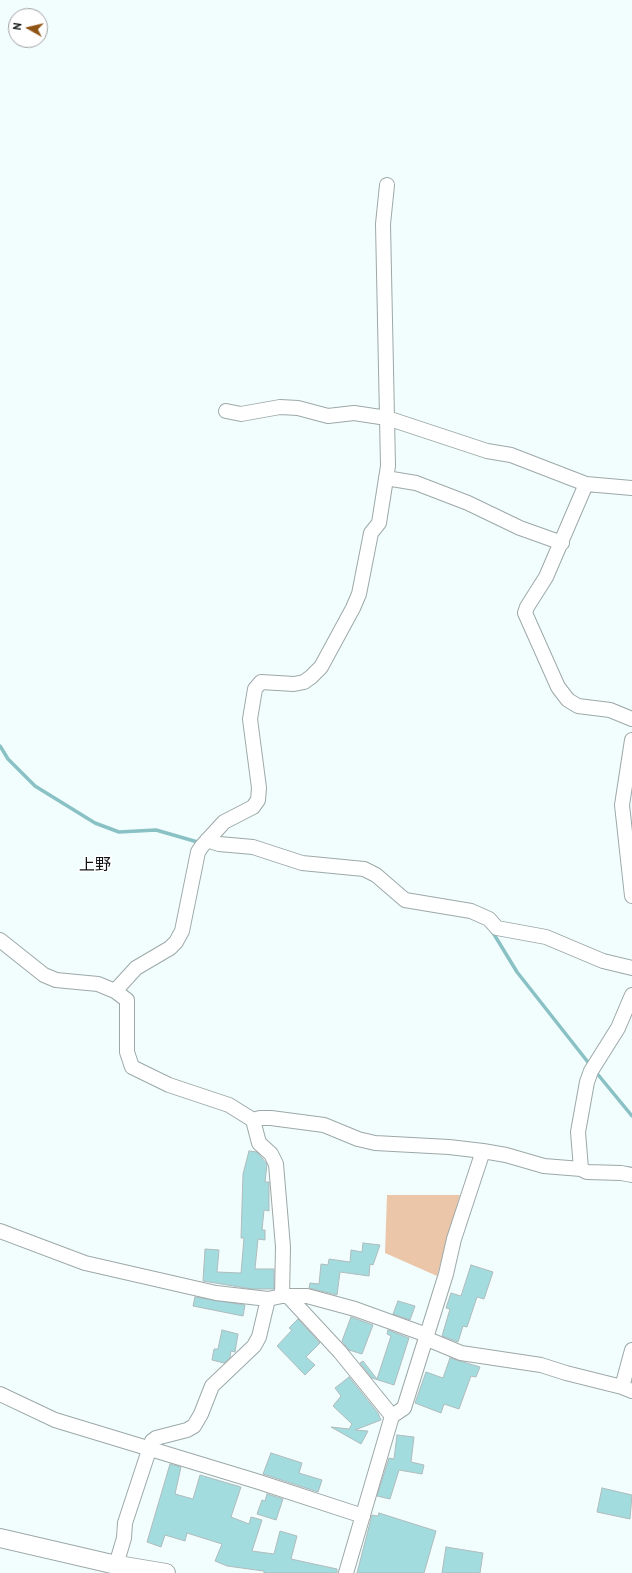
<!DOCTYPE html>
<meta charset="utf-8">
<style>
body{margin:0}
#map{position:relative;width:632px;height:1573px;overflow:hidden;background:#f2fefe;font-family:"PT Sans",sans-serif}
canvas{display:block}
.north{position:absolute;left:8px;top:8px;width:40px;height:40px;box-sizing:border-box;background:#fff;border:1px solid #9fa1a1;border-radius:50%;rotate:278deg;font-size:11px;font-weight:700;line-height:16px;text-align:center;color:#101414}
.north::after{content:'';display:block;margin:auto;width:14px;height:18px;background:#8f5313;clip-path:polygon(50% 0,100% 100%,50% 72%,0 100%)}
</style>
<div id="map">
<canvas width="632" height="1573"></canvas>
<div class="north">N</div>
</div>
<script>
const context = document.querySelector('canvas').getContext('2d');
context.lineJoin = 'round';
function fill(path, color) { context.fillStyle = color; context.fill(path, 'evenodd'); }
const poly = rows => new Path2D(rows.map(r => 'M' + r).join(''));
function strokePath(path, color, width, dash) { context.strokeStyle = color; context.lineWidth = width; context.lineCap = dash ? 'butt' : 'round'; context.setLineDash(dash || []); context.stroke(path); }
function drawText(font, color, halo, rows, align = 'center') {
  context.font = font + ' "PT Sans","Noto Sans JP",sans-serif'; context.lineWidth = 3.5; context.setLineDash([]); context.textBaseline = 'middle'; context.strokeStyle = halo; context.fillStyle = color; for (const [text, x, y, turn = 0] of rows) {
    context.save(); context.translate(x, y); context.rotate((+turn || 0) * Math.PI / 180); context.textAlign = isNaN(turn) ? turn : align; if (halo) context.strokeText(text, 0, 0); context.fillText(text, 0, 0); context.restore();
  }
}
const green = poly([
 [387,1195,460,1195,437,1276,385,1253]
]);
const stream = poly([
 [0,746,8,759,35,786,95,823,119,832,156,830,201,843],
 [492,931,517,972,591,1066],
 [595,1071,632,1116]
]);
const building = poly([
 [249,1151,257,1152,267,1164,265,1182,269,1182,269,1211,264,1210,262,1230,265,1230,265,1240,258,1239,255,1269,274,1269,274,1289,252,1289,203,1281,205,1249,219,1250,217,1272,241,1273,244,1238,241,1238,243,1174,249,1151],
 [363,1243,380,1245,373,1265,370,1264,369,1276,340,1272,337,1295,309,1288,310,1283,319,1284,321,1264,328,1265,329,1259,350,1262,351,1250,362,1252,363,1243],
 [471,1265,493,1272,484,1299,477,1297,467,1327,463,1326,458,1342,442,1336,450,1309,446,1308,451,1293,461,1296,471,1265],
 [195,1297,245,1305,243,1316,193,1306,195,1297],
 [398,1301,415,1306,410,1320,393,1314,398,1301],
 [351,1317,373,1325,362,1354,349,1350,342,1341,351,1317],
 [298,1319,320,1343,306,1357,315,1365,305,1375,277,1346,292,1330,289,1328,298,1319],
 [222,1330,238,1334,235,1352,231,1351,230,1358,224,1363,212,1360,214,1349,218,1349,222,1330],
 [388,1330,409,1338,394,1385,372,1378,360,1363,363,1361,377,1379,391,1336,387,1334,388,1330],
 [450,1358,480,1367,476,1377,471,1376,459,1409,444,1404,441,1413,415,1403,426,1372,443,1378,450,1358],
 [349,1377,378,1413,381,1420,355,1430,368,1431,361,1444,331,1427,349,1429,352,1424,333,1406,341,1396,335,1388,349,1377],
 [397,1435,414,1437,411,1462,424,1465,422,1474,399,1470,390,1499,377,1496,389,1458,394,1459,397,1435],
 [271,1453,302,1463,299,1473,322,1480,318,1492,263,1474,271,1453],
 [170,1464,181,1467,175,1494,193,1499,200,1475,241,1487,231,1517,249,1524,251,1517,262,1520,252,1551,274,1554,280,1531,297,1536,291,1559,337,1569,337,1573,264,1573,264,1571,227,1566,215,1561,222,1544,187,1533,185,1541,165,1535,161,1547,147,1542,170,1464],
 [602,1488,632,1495,630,1519,597,1512,602,1488],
 [267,1494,283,1499,276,1520,257,1514,262,1500,265,1501,267,1494],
 [379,1513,436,1531,424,1573,357,1573,372,1515,378,1516,379,1513],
 [446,1547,483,1553,480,1573,442,1573,446,1547]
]);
const minor = poly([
 [226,411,241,414,280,407,298,408,328,416,354,413,387,418,487,451,511,455,586,484,632,488],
 [386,478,416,483,468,503,520,528,562,543],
 [586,484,546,577,527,607,525,613,558,687,568,700,578,706,610,710,632,719],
 [632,740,622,805,632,896],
 [207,840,219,844,253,847,302,863,364,869,376,875,405,900,471,911,489,919,497,928,546,937,603,961,632,968],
 [0,940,44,975,56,980,98,984,115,991,127,1000,127,1052,132,1067,169,1085,229,1105,253,1120,259,1143,271,1154,276,1164,283,1247,282,1296],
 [115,991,136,968,170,948,176,942,182,931,198,852,202,846,224,822,253,807,258,800,259,788,250,719,255,689,261,682,294,684,304,682,311,677,321,667,353,608,359,594,371,533,379,523,388,466,383,224,387,185],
 [253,1120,260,1118,271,1118,324,1125,358,1139,375,1143,449,1147,483,1151,506,1155,544,1166,581,1169,587,1172,621,1173,632,1175],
 [581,1169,578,1132,587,1082,591,1071,618,1028,632,995],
 [0,1231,85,1263,216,1293,268,1299,282,1296,307,1296,355,1309,427,1335],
 [288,1296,340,1352,392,1416],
 [425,1338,461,1353,541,1365,566,1373,622,1387,632,1391],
 [622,1387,632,1350],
 [0,1394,55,1420,256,1481,363,1516],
 [116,1565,124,1538,125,1523,152,1441,156,1438,187,1430,194,1426,201,1414,212,1386,254,1346,259,1337,268,1299],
 [346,1573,392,1416,404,1408,446,1274,454,1239,483,1151]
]);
const tertiary = poly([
 [0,1538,112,1564,166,1573]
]);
const quarterNames = [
 ["上野",95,865]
];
fill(green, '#ebc6a8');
strokePath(stream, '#89c1c4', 3.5);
fill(building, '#a2dcdf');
strokePath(building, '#b0bbbc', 1);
strokePath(minor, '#9da8a8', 16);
strokePath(tertiary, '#9da8a8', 20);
strokePath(minor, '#fff', 14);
strokePath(tertiary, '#fff', 18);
drawText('16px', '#101414', '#fff', quarterNames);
</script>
